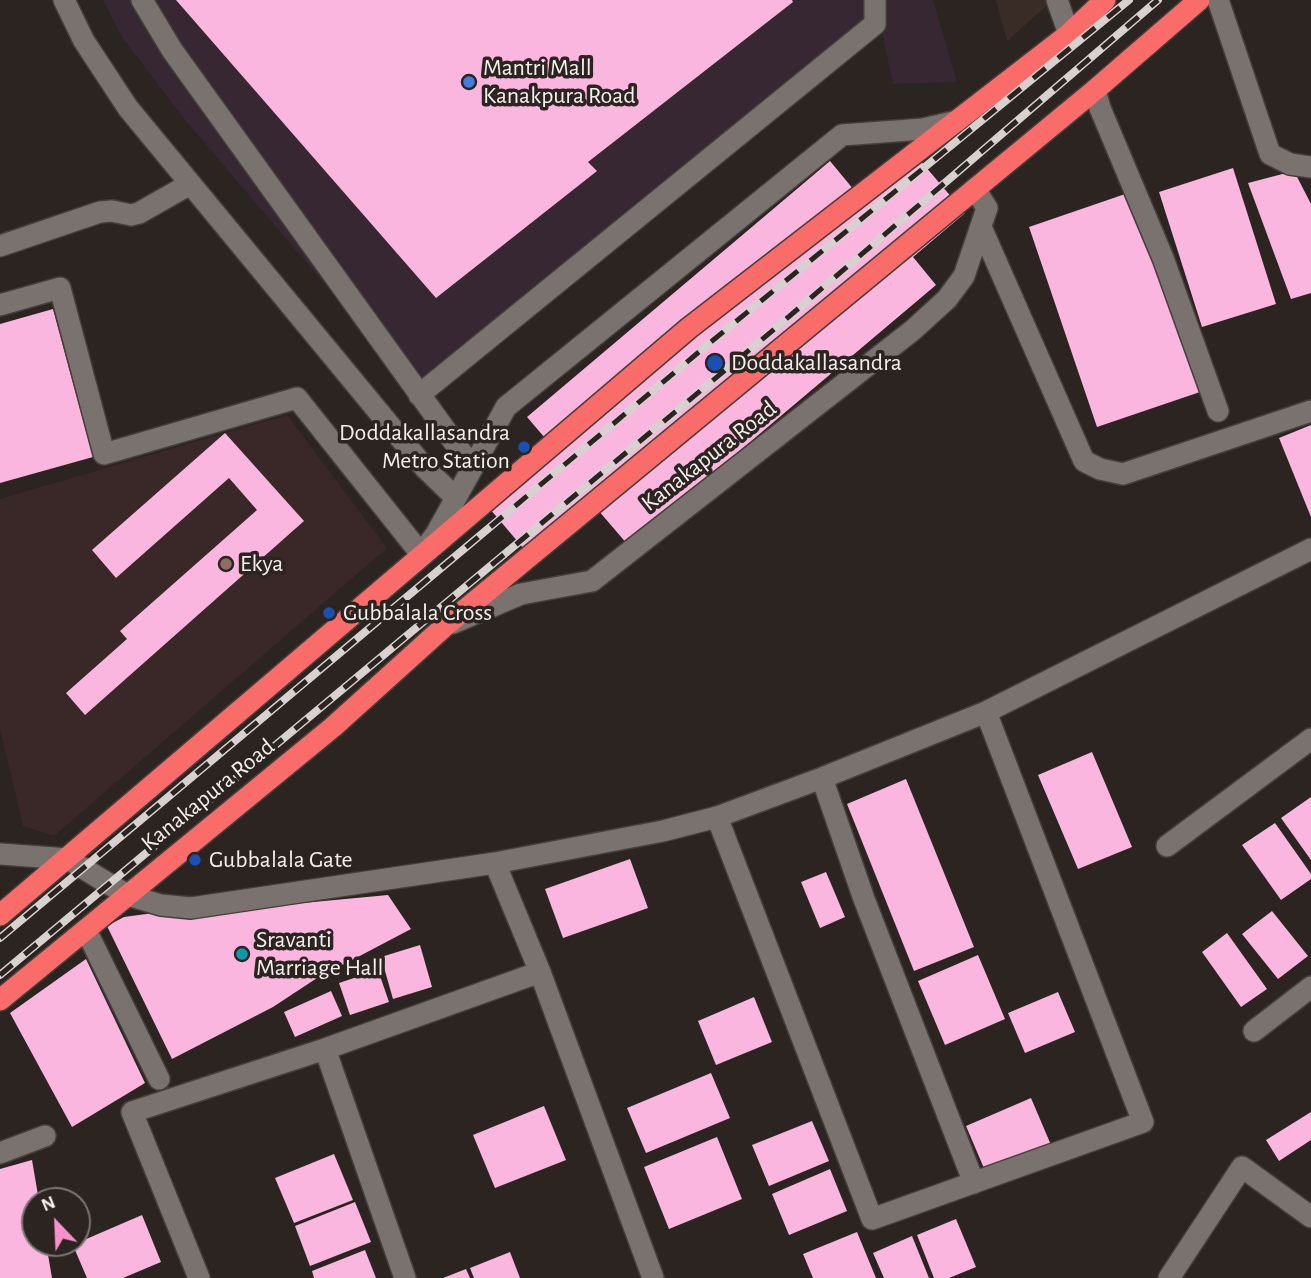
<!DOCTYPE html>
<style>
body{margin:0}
#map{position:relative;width:1311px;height:1278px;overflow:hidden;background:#2b2421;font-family:"Alegreya Sans",sans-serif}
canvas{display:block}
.north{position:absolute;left:21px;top:1187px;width:70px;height:70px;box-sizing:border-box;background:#2b2421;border:2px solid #7b7573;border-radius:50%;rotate:337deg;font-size:19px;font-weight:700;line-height:28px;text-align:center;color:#f4efed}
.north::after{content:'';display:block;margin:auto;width:24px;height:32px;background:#f890cc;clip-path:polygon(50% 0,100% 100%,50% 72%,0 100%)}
</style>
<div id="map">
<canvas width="1311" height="1278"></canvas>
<div class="north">N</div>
</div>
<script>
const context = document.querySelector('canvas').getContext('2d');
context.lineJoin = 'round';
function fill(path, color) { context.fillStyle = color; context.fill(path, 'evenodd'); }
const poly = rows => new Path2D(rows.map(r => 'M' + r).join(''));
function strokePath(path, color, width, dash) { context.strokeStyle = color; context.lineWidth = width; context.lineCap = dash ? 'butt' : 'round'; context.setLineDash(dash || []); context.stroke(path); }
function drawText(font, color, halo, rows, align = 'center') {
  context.font = font + ' "Alegreya Sans",sans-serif'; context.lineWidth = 7; context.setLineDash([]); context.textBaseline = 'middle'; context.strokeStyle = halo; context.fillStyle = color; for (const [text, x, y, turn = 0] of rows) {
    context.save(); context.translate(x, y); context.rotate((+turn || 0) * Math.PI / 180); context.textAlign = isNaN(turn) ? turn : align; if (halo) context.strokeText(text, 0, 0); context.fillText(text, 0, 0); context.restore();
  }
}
const commercial = poly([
 [103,0,933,0,957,82,893,84,880,23,419,395,185,120,122,37]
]);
const built = poly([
 [996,0,1053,0,1007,41]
]);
const education = poly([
 [287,415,387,548,54,836,23,826,0,729,0,499]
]);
const building = poly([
 [176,0,792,0,793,2,588,162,597,171,436,298],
 [907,145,965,213,913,257,936,285,628,545,598,510,536,563,478,495,545,438,527,417,830,161,854,190],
 [1233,168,1276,304,1202,327,1159,192],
 [1294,171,1311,204,1311,293,1291,299,1248,183],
 [1131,192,1200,392,1097,427,1029,227],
 [53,309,93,457,0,483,0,324],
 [1311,425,1311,517,1279,438],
 [225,433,304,521,85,715,66,693,127,639,120,631,257,510,229,478,116,578,92,550],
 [1092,752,1132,847,1078,869,1038,775],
 [906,779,974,947,914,971,847,804],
 [1311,797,1311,860,1281,818],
 [1275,823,1311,874,1311,879,1281,900,1242,845],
 [630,859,648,908,563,938,545,889],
 [826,872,845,917,820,928,801,882],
 [388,895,411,929,314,980,273,1007,172,1059,107,926,124,917,154,913,239,909],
 [1272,911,1308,956,1278,979,1242,934],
 [1227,933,1267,989,1241,1007,1202,952],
 [420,945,432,987,393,999,381,957],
 [978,955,1005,1019,945,1045,918,981],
 [86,959,145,1083,72,1127,10,1013],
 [378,970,389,1002,350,1015,339,983],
 [331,991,342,1016,295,1037,284,1012],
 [1058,992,1075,1032,1025,1053,1008,1013],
 [754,997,772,1042,716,1065,698,1021],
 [711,1073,730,1118,646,1153,627,1108],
 [1031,1098,1051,1145,986,1173,966,1126],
 [544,1106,566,1160,495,1188,473,1135],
 [1311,1112,1311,1140,1279,1161,1266,1140],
 [812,1121,829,1161,769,1186,752,1145],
 [717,1137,742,1199,669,1229,644,1167],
 [334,1154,353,1200,294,1223,275,1178],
 [32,1160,39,1201,35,1201,35,1243,46,1243,52,1278,0,1278,0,1169],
 [830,1169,847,1211,789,1235,772,1194],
 [355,1202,371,1242,310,1266,295,1226],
 [142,1215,161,1262,123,1278,87,1278,72,1243,77,1243],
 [956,1219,976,1267,949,1278,934,1278,917,1235],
 [857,1232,876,1278,813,1278,803,1254],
 [912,1236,929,1278,884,1278,873,1253],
 [365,1250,376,1278,314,1278,312,1271],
 [510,1252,520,1278,474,1278,470,1268],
 [466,1269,470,1278,443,1278]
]);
const minor = poly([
 [64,0,84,41,128,108,425,468,455,497],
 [142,0,172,50,472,467],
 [1057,0,1069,34],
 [1218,0,1270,154,1290,164,1311,167],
 [1095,90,1100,108,1163,258,1218,411],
 [981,227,1084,461,1100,469,1123,474,1311,411],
 [0,246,100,212,112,211,131,215,139,213,190,184],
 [0,305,60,288,104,454,297,398,421,554,436,534,506,407,842,135,923,129,957,121],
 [419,395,875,24,875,0],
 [453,623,521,594,592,581,913,330,947,299,964,276,987,208,975,189],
 [822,778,864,899,974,1183],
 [717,817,872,1219,1143,1122,986,712],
 [1167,846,1311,739],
 [0,854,68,859,127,895,161,905,191,908,495,863,663,831,717,817,822,778,986,712,1311,549],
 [495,863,540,972,653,1278],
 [86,930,159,1079],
 [1254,1031,1311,987],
 [325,1049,405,1278],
 [0,1153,45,1136],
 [199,1278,132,1112,325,1049,540,972],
 [1169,1278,1242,1167,1311,1217]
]);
const highway = poly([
 [0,915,689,328,1069,34,1105,0],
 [0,1000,333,727,445,626,1095,90,1199,0]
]);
const rail = poly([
 [0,938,706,346,1129,0],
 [0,975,778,326,1158,0]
]);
const markers = [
 [469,82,7,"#3f7fe0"],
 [715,363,9,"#1a4fb4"],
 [524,447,7,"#1a4fb4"],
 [226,564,7,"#8d6e63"],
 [329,613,7,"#1a4fb4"],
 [195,860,7,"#1a4fb4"],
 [242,954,7,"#0f9aa8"]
];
const poiNames = [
 ["Mantri Mall",483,68],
 ["Kanakpura Road",483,96],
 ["Doddakallasandra",731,363],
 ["Doddakallasandra",510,433,"right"],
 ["Metro Station",510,461,"right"],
 ["Ekya",240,564],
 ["Gubbalala Cross",343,613],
 ["Gubbalala Gate",209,860],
 ["Sravanti",256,940],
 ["Marriage Hall",256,968]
];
const streetNames = [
 ["Kanakapura Road",709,456,-38],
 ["Kanakapura Road",208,795,-39]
];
fill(commercial, '#362733');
fill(built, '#392c26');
fill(education, '#3a2728');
fill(building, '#fbb6df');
strokePath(minor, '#443f3c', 24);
strokePath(highway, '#443f3c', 24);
strokePath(minor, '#7a726e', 21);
strokePath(highway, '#f96c69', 21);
strokePath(rail, '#d7d2cf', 8);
strokePath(rail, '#2b2421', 5, [16]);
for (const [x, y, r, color] of markers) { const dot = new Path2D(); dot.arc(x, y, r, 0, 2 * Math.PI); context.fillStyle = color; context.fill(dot); strokePath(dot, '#2b2421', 2.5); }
drawText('24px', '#f4efed', '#2b2421', poiNames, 'left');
drawText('24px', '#f4efed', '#2b2421', streetNames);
</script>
